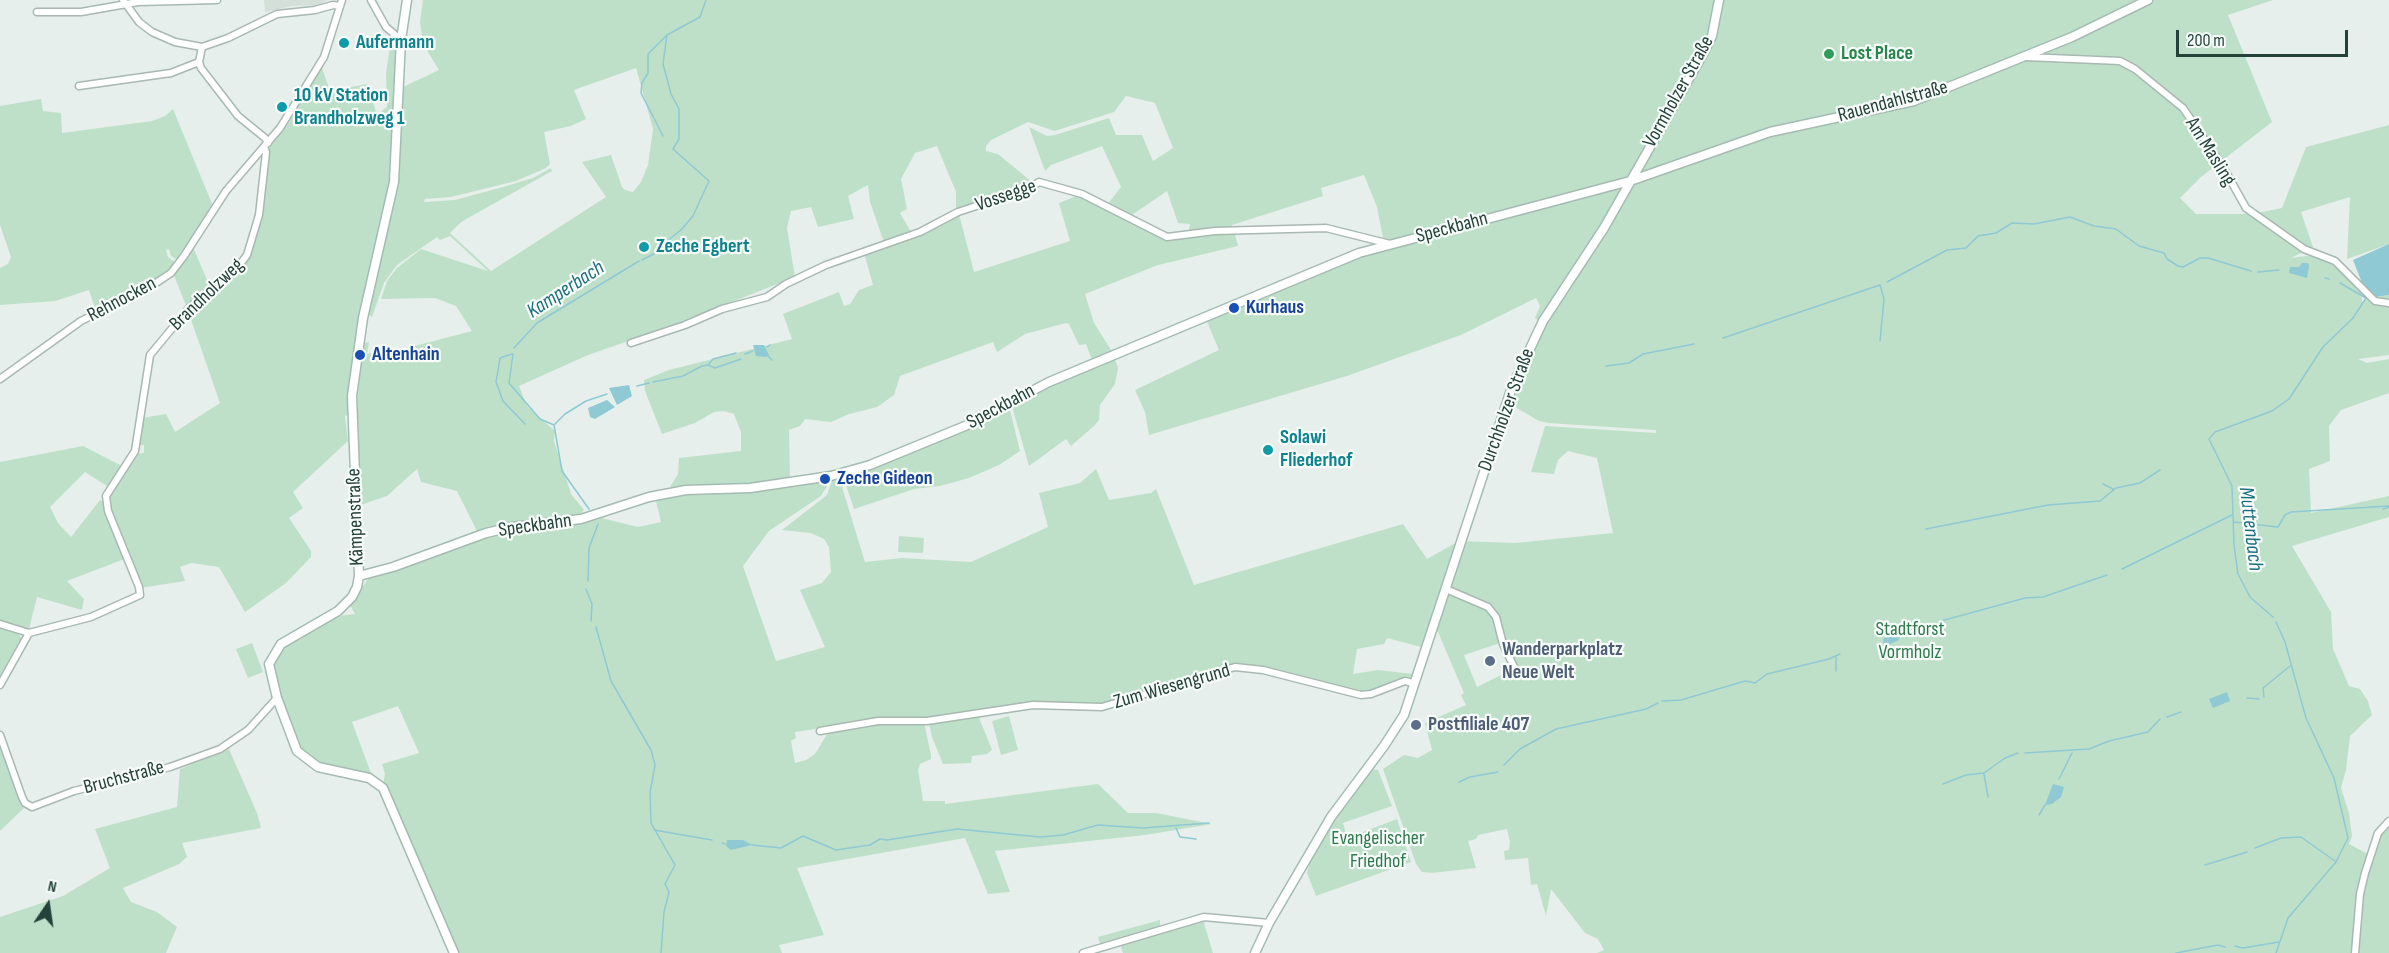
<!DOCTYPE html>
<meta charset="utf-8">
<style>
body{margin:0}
#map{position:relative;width:2389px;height:953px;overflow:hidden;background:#e6efeb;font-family:"Sofia Sans Condensed",sans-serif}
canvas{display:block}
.north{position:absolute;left:18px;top:875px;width:60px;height:60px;-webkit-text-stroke:4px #f7fbf9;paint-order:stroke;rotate:13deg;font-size:16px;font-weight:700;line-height:24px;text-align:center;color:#24423a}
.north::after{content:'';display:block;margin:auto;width:21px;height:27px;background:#24423a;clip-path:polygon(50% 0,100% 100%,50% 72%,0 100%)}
.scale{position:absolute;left:2176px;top:30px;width:172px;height:27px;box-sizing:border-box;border:3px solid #24423a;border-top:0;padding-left:8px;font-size:18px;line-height:21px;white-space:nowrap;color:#24423a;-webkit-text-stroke:4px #f7fbf9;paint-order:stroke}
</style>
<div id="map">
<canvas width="2389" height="953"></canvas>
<div class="north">N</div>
<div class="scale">200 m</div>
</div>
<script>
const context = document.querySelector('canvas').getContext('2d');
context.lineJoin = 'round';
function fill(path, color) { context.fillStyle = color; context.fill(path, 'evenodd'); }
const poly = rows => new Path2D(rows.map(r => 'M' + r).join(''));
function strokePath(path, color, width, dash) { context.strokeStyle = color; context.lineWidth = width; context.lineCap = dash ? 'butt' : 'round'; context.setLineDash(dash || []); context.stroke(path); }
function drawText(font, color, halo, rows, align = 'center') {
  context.font = font + ' "Sofia Sans Condensed",sans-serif'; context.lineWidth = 4.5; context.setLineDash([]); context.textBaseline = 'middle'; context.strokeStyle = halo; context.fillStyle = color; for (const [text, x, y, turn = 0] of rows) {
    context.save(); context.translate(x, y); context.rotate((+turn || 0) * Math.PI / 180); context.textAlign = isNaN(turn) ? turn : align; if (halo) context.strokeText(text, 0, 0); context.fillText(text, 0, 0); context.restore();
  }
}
const built = poly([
 [264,0,328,0,318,5,292,6,265,12]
]);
const green = poly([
 [423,0,2273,0,2228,15,2272,122,2201,177,2180,198,2196,214,2252,214,2282,208,2306,147,2389,125,2389,244,2347,259,2350,197,2301,212,2313,247,2291,258,2314,255,2338,266,2362,289,2362,303,2368,298,2389,295,2389,355,2358,359,2367,363,2389,359,2389,393,2341,410,2329,426,2330,461,2309,469,2311,513,2389,496,2389,517,2292,546,2331,612,2333,649,2349,686,2360,689,2368,701,2372,715,2350,736,2346,770,2341,788,2349,813,2352,836,2349,844,2368,854,2354,953,1597,953,1604,950,1598,939,1585,933,1551,889,1546,916,1537,884,1531,885,1528,858,1505,860,1504,851,1509,850,1510,842,1507,829,1478,835,1476,839,1468,841,1476,868,1432,873,1422,872,1416,864,1383,769,1404,755,1418,758,1432,750,1425,723,1466,705,1461,695,1464,693,1435,625,1435,609,1421,647,1387,638,1384,644,1357,649,1353,674,1378,670,1413,674,1412,678,1366,694,1243,666,1110,705,1053,703,926,719,877,720,795,732,796,738,791,741,795,763,806,760,815,754,829,731,893,721,924,722,931,755,931,759,920,764,918,770,923,801,945,801,945,804,1098,784,1128,813,1156,813,1212,824,1145,835,995,851,1010,892,988,894,965,838,797,868,824,935,779,945,782,953,457,953,383,784,385,774,382,764,419,753,398,706,352,722,372,776,327,768,313,761,296,745,273,675,273,660,283,646,338,616,355,614,350,605,368,579,481,539,457,491,421,482,417,469,387,496,358,506,357,406,363,343,369,342,367,354,380,351,384,354,472,331,456,306,435,298,381,299,387,281,397,268,421,249,488,271,450,236,440,240,437,237,397,265,384,283,372,317,368,314,392,207,403,87,439,70,423,44,420,22],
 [636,68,653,129,648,165,641,182,633,192,625,190,622,187,611,155,582,162,606,197,491,271,450,233,461,222,552,171,551,168,533,178,503,187,455,200,424,202,425,199,451,197,516,181,546,168,550,164,544,132,571,126,586,119,574,90],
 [1126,96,1155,103,1173,148,1153,161,1142,135,1116,135,1109,118,1055,135,1047,136,1029,127,1045,171,1051,165,1102,146,1121,187,1107,205,1129,217,1167,191,1178,223,1190,224,1188,234,1233,228,1232,225,1323,196,1321,188,1364,175,1377,207,1385,248,1330,267,1206,319,1219,350,1135,390,1145,412,1149,435,1347,376,1461,335,1536,298,1540,306,1535,318,1544,325,1510,404,1539,421,1548,423,1656,430,1656,433,1545,426,1531,472,1554,474,1558,460,1568,451,1597,458,1613,533,1516,543,1459,541,1427,559,1403,524,1194,585,1156,489,1151,493,1109,500,1096,469,1080,483,1039,493,1048,527,971,562,902,558,865,562,842,487,839,480,832,480,827,495,782,530,811,533,824,539,829,547,831,572,822,583,800,590,825,647,776,661,743,566,769,531,821,496,827,486,826,480,685,494,656,501,661,522,638,527,581,513,584,510,571,494,563,469,554,441,555,431,527,406,519,386,588,355,663,329,795,277,787,228,791,211,811,207,818,227,854,219,848,196,868,185,870,202,884,242,911,232,900,213,907,209,901,179,915,153,937,146,956,192,956,212,1030,186,1032,182,998,154,986,151,986,146,991,140,1028,122,1055,131,1114,112],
 [1503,642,1515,668,1477,687,1464,655],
 [392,35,399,42,391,186,355,337,348,415,345,416,348,441,293,492,303,508,289,518,311,551,311,557,286,583,245,612,219,567,191,563,180,567,185,581,140,588,110,513,108,494,135,454,144,453,144,445,138,445,142,418,166,414,175,432,220,403,188,311,247,260,261,215,268,149,291,120,291,113,321,65,330,91,367,84,377,115,387,107,386,73],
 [41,99,43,111,61,113,62,133,152,121,165,116,173,109,213,206,178,260,171,256,169,249,166,250,168,257,176,263,173,268,156,280,96,311,89,290,55,301,0,305,0,268,8,264,11,257,0,225,0,106],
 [1079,195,1164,239,1234,231,1238,246,1158,265,1085,294,1094,323,1113,353,1092,360,1086,344,1079,345,1069,324,1066,323,1025,334,997,352,993,342,900,376,894,395,877,407,849,414,831,422,805,419,800,426,789,430,790,479,747,485,670,487,678,474,679,458,741,451,741,432,734,414,724,411,714,412,695,423,662,434,645,391,644,380,669,370,792,339,783,314,839,292,844,306,850,304,859,290,873,285,864,253,959,214,974,272,1070,241,1059,203],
 [193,247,210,287,187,308,173,273],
 [1114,357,1118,368,1115,384,1100,405,1099,420,1094,426,1071,446,1066,439,1029,466,1011,403],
 [1009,406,1020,451,999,465,969,478,940,486,914,489,854,509,843,476],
 [83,446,124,467,110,488,85,472,50,507,58,523,71,537,100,500,104,502,127,558,67,581,84,599,82,610,37,597,29,629,0,620,0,462],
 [899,536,924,538,923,553,898,552],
 [0,628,16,632,22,638,0,680],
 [252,643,263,672,248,678,236,649],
 [978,715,992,750,987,754,972,756,971,763,943,764,932,737,929,723],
 [1009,716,1018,750,1001,755,992,721],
 [0,747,24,808,0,831],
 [229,749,257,813,261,828,182,843,187,857,179,864,123,888,131,902,157,912,177,927,166,953,0,953,0,917,63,896,110,868,95,829,177,807,180,769],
 [1372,769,1378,770,1392,806,1343,823,1347,837,1342,840,1397,819,1411,862,1316,896,1307,873,1309,866,1306,863,1333,820],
 [2389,824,2389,953,2357,953,2365,880,2380,833],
 [1160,920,1160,927,1148,931,1203,920,1213,953,1123,953,1119,941,1101,946,1098,937]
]);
const water = poly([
 [2389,244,2389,295,2368,298,2353,260],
 [2302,263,2308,263,2309,266,2307,278,2289,273,2290,267,2299,267],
 [753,345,764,345,769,355,766,357,756,356],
 [629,385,632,396,617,405,609,388],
 [607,400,615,407,595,419,590,417,588,408],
 [1897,633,1899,640,1884,647,1883,639],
 [2227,692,2230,701,2213,708,2209,699],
 [2053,784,2064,787,2061,797,2052,804,2045,805],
 [727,840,743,840,752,845,731,850,726,846]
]);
const stream = poly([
 [663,136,641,93,642,83,648,73,648,54,667,35],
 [642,260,659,251,658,248,681,230,693,216,709,181,673,149,679,139,679,109,671,94,663,64,667,35,700,17,706,0],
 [2258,272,2279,270],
 [2325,278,2329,279],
 [1887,282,1947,250,1966,248,1978,236,1996,233,2012,223,2034,224,2070,217,2094,226,2116,229,2139,246,2164,253,2167,259,2178,266,2183,267,2200,258,2208,258,2251,271],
 [1723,338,1880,285,1884,299,1880,341],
 [767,347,770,345],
 [514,348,537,323,639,261],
 [512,354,500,358,496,382,503,401,525,424],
 [513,354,509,383,540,419,554,425,562,471,589,509],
 [745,354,753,351],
 [768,356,772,360],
 [708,365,713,359,736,353],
 [1606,366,1629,363,1643,354,1694,344],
 [653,382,683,376,702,366,708,365,715,368,741,359],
 [637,386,649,383],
 [554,425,565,414,586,401,607,394],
 [2103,484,2113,489],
 [2383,509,2389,507],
 [2234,522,2278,527,2285,515,2291,512,2389,506],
 [1926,529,2048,505,2100,501,2116,488,2140,483,2160,470],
 [2122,569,2232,515],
 [588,581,589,548,598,524],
 [586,589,592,604,591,621],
 [2273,617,2250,597,2238,574,2234,545,2232,486,2209,439,2215,432,2272,411,2289,399,2323,347,2353,318,2366,298,2340,283],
 [2276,622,2285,642,2306,718,2334,778,2348,838,2336,862,2288,918,2276,953],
 [596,627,611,681,651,750,655,765,650,793,651,823,675,865,665,884,669,892,664,912,661,953],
 [1912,629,1926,628,1930,631,1941,621,2025,598,2043,597,2107,575],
 [1836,671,1836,657],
 [2264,697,2263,688,2290,666],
 [2247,698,2259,699],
 [1662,701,1681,700,1745,681,1755,683,1767,674,1829,659,1840,654],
 [2167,717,2181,712],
 [2025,753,2089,749,2109,741,2148,732,2160,719],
 [1504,765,1520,749,1556,729,1646,709,1658,703],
 [1984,774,1988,797],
 [2059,779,2072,753],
 [1459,782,1470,777,1498,772],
 [1943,784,1966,775,1984,773,2005,758,2018,753],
 [2039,815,2045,805],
 [1176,828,1180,837,1196,839],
 [654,830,712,840],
 [722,843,725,844],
 [752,845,781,848,803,836,836,850,870,845,880,839,887,840,957,829,1040,837,1063,835,1098,825,1143,828,1209,823],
 [2255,848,2281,838,2301,837,2335,861],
 [2205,865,2247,852],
 [2235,946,2243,948,2279,942],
 [2176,953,2218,945,2225,947]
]);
const street = poly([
 [123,0,139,22,152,32,175,42,202,47,228,38,277,14,315,10,333,5,340,6],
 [371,0,386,27,401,40],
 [37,12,81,12,138,2,217,0],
 [202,47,199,62,201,68,238,116,265,138,268,143],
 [2026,57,2120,61,2135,69,2183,108,2222,165,2246,208,2304,249,2335,261,2375,301,2389,303],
 [79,86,171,73,199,62],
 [631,343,685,325,722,309,767,297,786,284,826,265,920,232,958,212,1028,189,1039,182,1082,194,1167,237,1215,231,1326,228,1390,244],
 [0,379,81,321,153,285,171,273,184,256,226,191,280,128,324,57,342,0],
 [1446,589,1488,607,1496,617,1503,644,1514,667],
 [0,624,29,633,91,617,140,595,139,587,108,511,106,496,135,451,150,355,189,308,238,267,247,255,259,215,266,152,264,147],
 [0,685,29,633],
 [820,731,878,721,927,721,1033,705,1102,707,1235,667,1263,670,1361,695,1371,694,1405,681,1413,683],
 [0,735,22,797,25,803,32,807,74,791,170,767,220,749,248,730,277,698],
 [1083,953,1204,917,1269,923],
 [2355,953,2360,894,2365,873,2378,833,2389,821]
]);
const secondary = poly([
 [407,0,401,40,394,182,363,318,352,396,359,576,357,587,352,597,338,611,281,644,269,664,277,698,297,751,318,767,369,778,383,788,454,953],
 [359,576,393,567,486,533,512,527,581,519,649,497,686,490,750,488,831,476,870,465,965,426,1049,382,1359,253,1630,181,1770,132,1914,101,2072,37,2148,0],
 [1255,953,1269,923,1331,817,1384,746,1404,715,1512,387,1543,321,1604,228,1703,54,1712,36,1719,0]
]);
const markers = [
 [344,43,6,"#0f9aa8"],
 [1829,54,6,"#2e9e5b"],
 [282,107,6,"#0f9aa8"],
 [644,247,6,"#0f9aa8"],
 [1234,308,6,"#1a4fb4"],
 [360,355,6,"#1a4fb4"],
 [1268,450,6,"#0f9aa8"],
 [825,479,6,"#1a4fb4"],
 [1490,661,6,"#5c6f8a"],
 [1416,725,6,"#5c6f8a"]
];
const cultureNames = [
 ["Aufermann",356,43],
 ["10 kV Station",294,96],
 ["Brandholzweg 1",294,119],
 ["Zeche Egbert",656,247],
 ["Solawi",1280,438],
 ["Fliederhof",1280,461]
];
const leisureNames = [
 ["Lost Place",1841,54]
];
const streetNames = [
 ["Vormholzer Straße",1679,92,-61],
 ["Rauendahlstraße",1893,102,-15],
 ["Am Masling",2210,152,58],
 ["Vossegge",1006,196,-19],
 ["Speckbahn",1452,228,-15],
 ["Brandholzweg",207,295,-44],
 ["Rehnocken",122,300,-28],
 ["Speckbahn",1001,407,-28],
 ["Durchholzer Straße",1507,410,-70],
 ["Kämpenstraße",356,517,-92],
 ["Speckbahn",535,526,-8],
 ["Zum Wiesengrund",1172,687,-16],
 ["Bruchstraße",124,778,-15]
];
const transitNames = [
 ["Kurhaus",1246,308],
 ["Altenhain",372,355],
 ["Zeche Gideon",837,479]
];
const parkNames = [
 ["Stadtforst",1910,630],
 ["Vormholz",1910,653],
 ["Evangelischer",1378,839],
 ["Friedhof",1378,862]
];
const serviceNames = [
 ["Wanderparkplatz",1502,650],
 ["Neue Welt",1502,673],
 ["Postfiliale 407",1428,725]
];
const waterNames = [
 ["Kamperbach",566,290,-33],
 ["Muttenbach",2250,529,83]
];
fill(built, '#d4dfda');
fill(green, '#bfe0c8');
fill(water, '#8ec9d4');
strokePath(stream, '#8ec9d4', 1.5);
strokePath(street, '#a8b8b2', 9);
strokePath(secondary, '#a4bbb3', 11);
strokePath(street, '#fff', 6);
strokePath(secondary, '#fff', 8);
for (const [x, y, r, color] of markers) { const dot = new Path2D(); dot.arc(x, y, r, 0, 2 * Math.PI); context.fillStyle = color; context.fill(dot); strokePath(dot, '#f7fbf9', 2); }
drawText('bold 20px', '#0d838f', '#f7fbf9', cultureNames, 'left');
drawText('bold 20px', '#27864d', '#f7fbf9', leisureNames, 'left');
drawText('20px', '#24423a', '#f7fbf9', streetNames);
drawText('bold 20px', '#164399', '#f7fbf9', transitNames, 'left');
drawText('20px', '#2d7a4b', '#f7fbf9', parkNames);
drawText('bold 20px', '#4e5e75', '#f7fbf9', serviceNames, 'left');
drawText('italic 21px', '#1c6f80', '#f7fbf9', waterNames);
</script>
